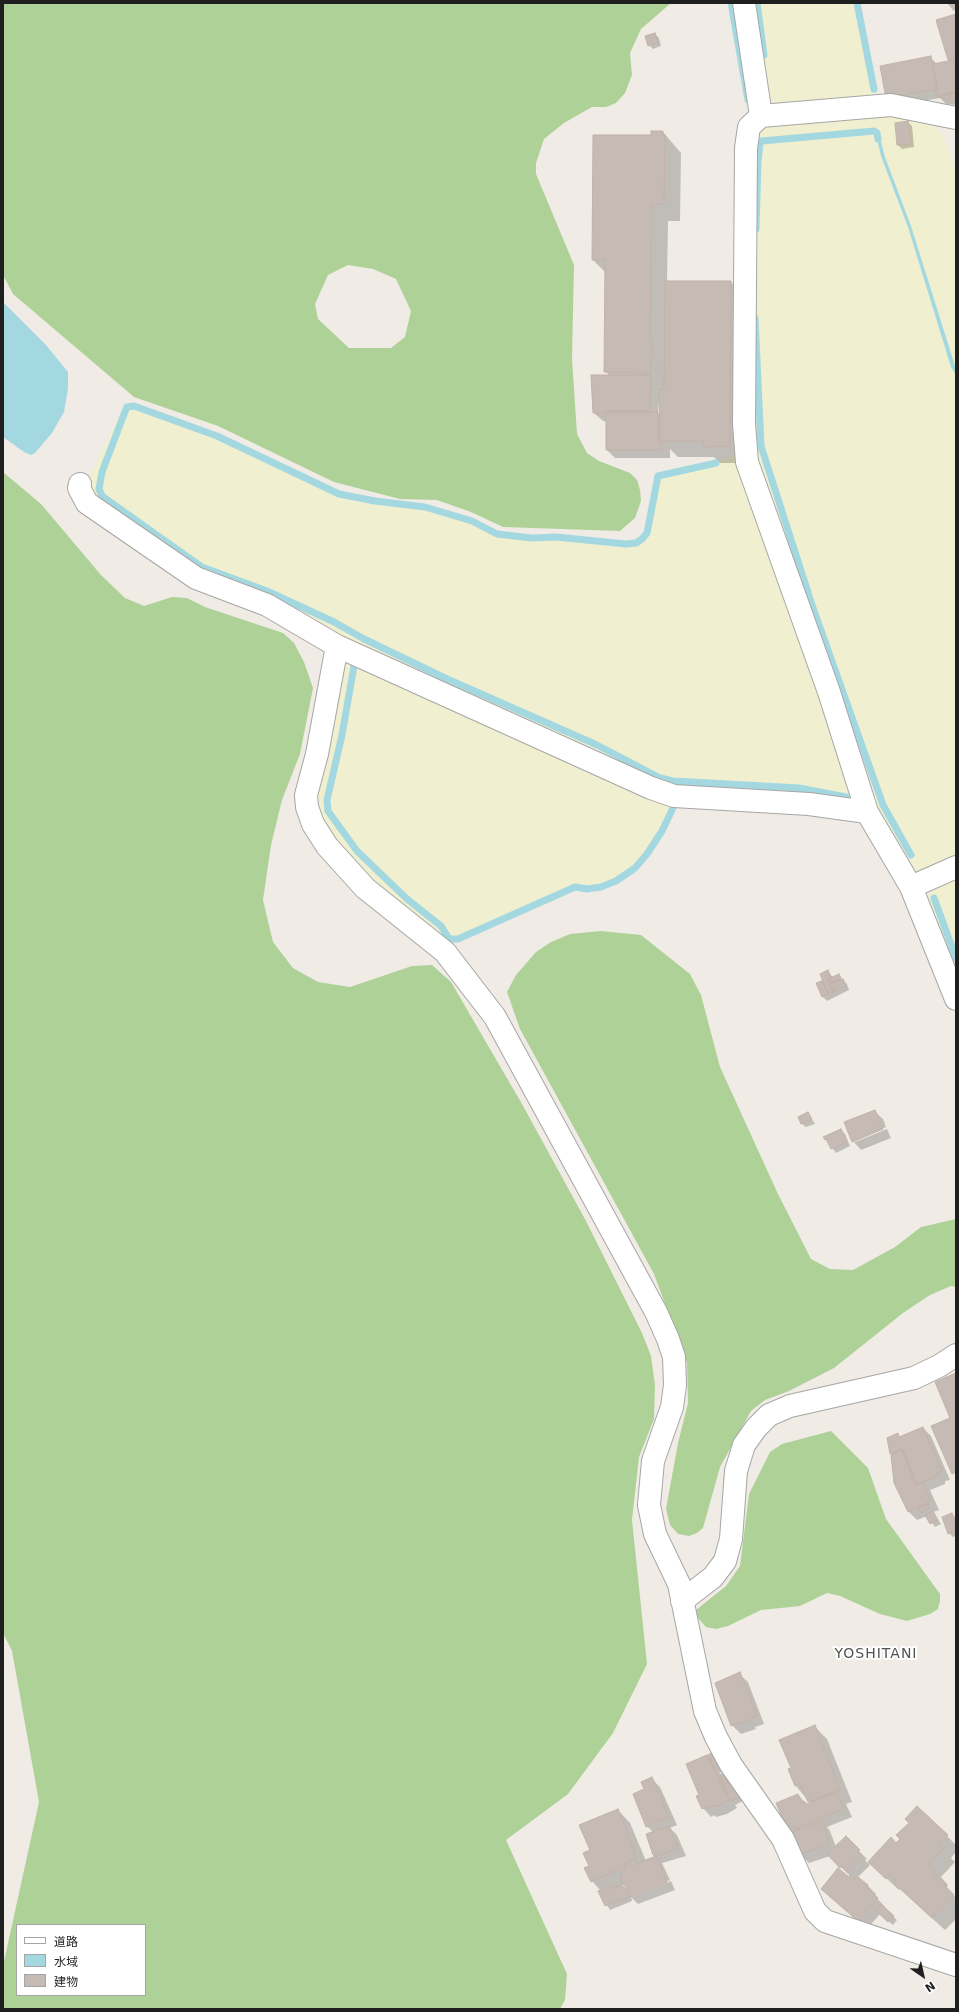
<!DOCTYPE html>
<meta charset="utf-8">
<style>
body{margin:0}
#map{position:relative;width:959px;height:2012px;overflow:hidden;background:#f0ece5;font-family:"DejaVu Sans","Noto Sans JP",sans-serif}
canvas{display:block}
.frame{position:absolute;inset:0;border:4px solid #1f1f1f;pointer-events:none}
.legend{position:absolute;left:16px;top:1924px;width:130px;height:72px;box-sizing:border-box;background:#fff;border:1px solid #a5a5a5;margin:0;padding:5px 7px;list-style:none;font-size:12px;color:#1f1f1f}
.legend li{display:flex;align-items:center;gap:8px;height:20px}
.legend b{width:20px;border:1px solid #a5a5a5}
.north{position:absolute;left:903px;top:1956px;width:40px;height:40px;-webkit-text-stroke:3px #fff;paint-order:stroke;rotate:146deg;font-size:11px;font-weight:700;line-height:16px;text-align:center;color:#1f1f1f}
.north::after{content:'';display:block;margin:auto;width:14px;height:18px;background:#1f1f1f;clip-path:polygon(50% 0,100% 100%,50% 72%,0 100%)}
</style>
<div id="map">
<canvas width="959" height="2012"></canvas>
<div class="frame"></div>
<ul class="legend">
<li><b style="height:5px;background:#fff"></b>道路</li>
<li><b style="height:11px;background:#a4d8e0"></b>水域</li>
<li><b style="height:11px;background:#c5bbb4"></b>建物</li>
</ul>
<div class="north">N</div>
</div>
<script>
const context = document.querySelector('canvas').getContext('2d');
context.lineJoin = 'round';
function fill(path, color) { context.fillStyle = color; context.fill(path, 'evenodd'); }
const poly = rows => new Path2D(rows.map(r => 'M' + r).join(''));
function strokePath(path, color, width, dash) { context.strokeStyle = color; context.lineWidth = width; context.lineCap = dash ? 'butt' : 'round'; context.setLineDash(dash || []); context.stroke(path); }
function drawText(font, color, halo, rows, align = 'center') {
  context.font = font + ' "DejaVu Sans",sans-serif'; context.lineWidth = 4; context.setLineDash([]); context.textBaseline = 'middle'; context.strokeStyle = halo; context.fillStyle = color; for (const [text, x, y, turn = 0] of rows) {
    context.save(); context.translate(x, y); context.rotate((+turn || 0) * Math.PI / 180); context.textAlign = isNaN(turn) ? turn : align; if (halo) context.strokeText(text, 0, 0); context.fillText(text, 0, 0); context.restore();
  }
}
const farmland = poly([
 [750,3,858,3,876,99,777,104,772,103,768,99],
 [887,115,931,121,943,135,956,174,956,859,925,875,910,870,881,823,750,460,754,136,759,130,767,127],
 [134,404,215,434,340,492,378,500,426,505,474,519,499,532,534,535,558,535,627,542,635,541,641,538,646,532,658,475,741,454,780,567,852,801,685,792,199,574,90,499,86,483,125,405],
 [349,657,679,801,664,833,637,870,614,885,600,890,574,889,459,941,445,946,358,873,312,807,339,668],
 [956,876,956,986,926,903,932,888]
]);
const forest = poly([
 [3,3,671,3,641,29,630,53,632,75,625,93,616,103,606,107,592,107,564,123,544,139,536,163,536,174,574,265,572,359,577,434,587,453,599,461,630,473,637,480,640,490,641,501,635,518,620,531,503,527,471,512,437,500,400,499,334,482,218,426,134,397,13,294,3,275],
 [348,265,373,269,396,279,411,311,405,337,391,348,349,348,318,319,315,304,328,275],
 [3,472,41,504,101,575,125,598,144,606,172,597,187,598,205,607,283,633,294,643,304,662,313,688,300,754,282,800,271,845,263,900,273,942,293,968,318,982,350,987,412,966,432,965,451,982,522,1104,586,1221,642,1333,651,1356,655,1385,654,1419,639,1457,632,1520,647,1664,613,1733,568,1794,506,1840,567,1974,565,2000,560,2009,3,2009,3,1966,39,1802,12,1651,3,1633],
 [17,1925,145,1925,145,1995,17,1995],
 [601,931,641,935,690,974,701,995,720,1067,778,1194,811,1259,830,1269,853,1270,895,1247,921,1227,956,1219,956,1287,951,1286,930,1295,903,1313,834,1368,789,1391,765,1400,751,1411,720,1467,703,1528,697,1533,689,1536,678,1534,670,1525,666,1509,678,1443,688,1403,687,1363,654,1274,520,1029,507,992,516,975,536,952,551,942,570,934],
 [831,1431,868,1468,886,1519,940,1594,940,1601,938,1609,930,1614,907,1621,880,1614,840,1596,827,1593,800,1606,761,1610,728,1626,716,1629,706,1627,697,1617,696,1610,726,1586,740,1566,749,1494,770,1452,782,1444]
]);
const water = poly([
 [878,130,885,157,911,226,956,369,956,375,951,367,908,227,881,156,875,131],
 [3,302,46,345,68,372,68,389,64,412,52,433,35,453,31,455,24,452,3,437]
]);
const shadow = poly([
 [947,3,956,3,956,10,954,11],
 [956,15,956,105,946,104,940,98,896,106,887,98,930,57,937,64,951,61,949,60],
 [655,34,659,38,661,46,653,49,649,45],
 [908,122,912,126,914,147,902,149,898,145],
 [663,132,681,153,680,221,668,221,667,282,731,282,747,298,746,463,720,463,714,457,678,457,670,449,670,458,615,458,607,450,607,422,603,421,594,413,610,376,605,371,606,273,593,260,652,136],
 [659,400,660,400,661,416,658,413],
 [828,971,833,978,839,976,847,984,849,990,827,1001,823,997,817,984,824,981],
 [874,1111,883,1119,886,1127,855,1140,855,1142,887,1129,891,1138,861,1150,853,1141],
 [808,1113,815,1124,806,1127,802,1124],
 [841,1130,845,1134,850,1146,836,1153,824,1137],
 [923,1428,931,1436,950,1480,945,1481,945,1484,930,1490,939,1510,933,1512,941,1524,935,1527,927,1516,917,1520,909,1512,895,1483,891,1453,897,1434,900,1437],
 [952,1514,956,1518,956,1536,953,1537,949,1533],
 [739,1674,748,1682,764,1724,755,1727,756,1729,741,1734,732,1725],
 [814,1726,827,1739,852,1802,846,1804,852,1817,827,1827,830,1831,836,1847,846,1838,867,1859,865,1860,870,1865,855,1880,868,1886,876,1894,875,1896,885,1907,884,1908,897,1920,893,1925,880,1914,867,1929,830,1897,850,1876,830,1856,809,1863,801,1855,793,1833,788,1828,798,1795,807,1805,811,1804,796,1786,789,1770,792,1769],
 [707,1756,726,1770,719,1773,721,1776,723,1774,745,1800,735,1805,737,1808,727,1814,716,1817,714,1815,711,1817,703,1808,700,1795],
 [651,1778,660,1787,677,1825,670,1828,677,1835,686,1856,662,1863,670,1880,631,1895,633,1896,671,1881,675,1890,638,1904,631,1897,632,1901,610,1910,599,1891,601,1891,592,1881,591,1851,618,1810,630,1823,646,1861,656,1857,654,1855,653,1832,647,1826,634,1795,646,1790],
 [624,1885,628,1889,629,1894,621,1886],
 [947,1836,956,1845,956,1852,951,1858,955,1862,941,1877,948,1885,946,1888,956,1898,956,1919,945,1930,900,1889,899,1890,869,1862,896,1844]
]);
const stream = poly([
 [731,3,748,100],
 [757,3,764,55],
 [857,3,874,89],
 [756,229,758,162,760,143,762,141,874,131,877,133,878,139],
 [755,318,761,446,813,608,883,805,911,855],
 [127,407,134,406,217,436,339,494,375,501,425,507,472,521,497,534,532,538,556,537,626,544,636,543,642,539,647,533,658,476,716,463],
 [126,409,102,472,99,489,102,496,202,567,267,591,334,622,364,639,445,678,597,745,660,778,673,781,799,788,846,797],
 [354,666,342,735,327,800,328,811,357,851,407,899,441,926,449,939],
 [934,898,956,958],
 [447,939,458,939,575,887,587,889,601,887,616,881,635,868,647,854,662,831,673,808]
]);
const building = poly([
 [956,14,956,58,948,60,936,20,956,14],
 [655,33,658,42,648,46,645,36,655,33],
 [931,56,937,89,886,98,880,66,931,56],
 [953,60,956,75,956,92,937,96,935,90,938,89,933,64,953,60],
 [956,93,956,103,938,97,956,93],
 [908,121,911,144,897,145,895,123,908,121],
 [651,131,663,131,663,135,665,135,664,204,652,205,650,340,652,340,652,358,651,358,651,373,604,372,605,260,592,260,593,135,651,135,651,131],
 [665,281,731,281,730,446,703,447,703,441,660,441,659,389,664,389,665,281],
 [591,375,651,375,650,411,606,411,605,414,593,413,591,375],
 [606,412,658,412,659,441,662,442,662,450,606,450,606,412],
 [828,970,831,977,828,979,830,983,834,982,830,984,832,991,837,991,828,994,820,974,828,970],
 [839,974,841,978,830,983,828,979,839,974],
 [843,979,846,986,833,990,830,984,843,979],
 [822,981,828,994,822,997,816,983,822,981],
 [875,1110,883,1129,852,1142,844,1122,875,1110],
 [808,1112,812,1119,801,1124,798,1117,808,1112],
 [841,1129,847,1142,831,1149,826,1139,825,1140,823,1137,841,1129],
 [956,1373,956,1472,952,1474,931,1426,950,1418,935,1382,956,1373],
 [923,1427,942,1471,937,1473,937,1476,917,1484,902,1448,890,1454,887,1438,898,1433,899,1437,923,1427],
 [902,1450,916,1485,922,1482,931,1501,908,1512,894,1483,891,1455,902,1450],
 [928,1504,930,1508,921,1513,919,1508,928,1504],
 [933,1511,938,1520,930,1524,925,1515,933,1511],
 [952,1513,956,1523,956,1530,948,1534,942,1517,952,1513],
 [740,1672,757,1715,741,1724,740,1722,731,1726,715,1683,740,1672],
 [815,1725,840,1789,808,1802,800,1784,795,1786,788,1769,791,1768,779,1740,815,1725],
 [714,1751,723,1765,715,1770,708,1755,714,1751],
 [707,1755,729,1800,717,1807,717,1805,707,1809,706,1807,702,1809,696,1796,699,1795,686,1764,707,1755],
 [724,1773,728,1782,723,1784,719,1775,724,1773],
 [652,1777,669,1817,646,1827,633,1794,644,1789,641,1782,652,1777],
 [732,1780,742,1795,730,1802,724,1786,732,1780],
 [837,1792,844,1809,794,1829,793,1826,787,1829,776,1803,798,1794,802,1802,804,1801,807,1804,837,1792],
 [917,1806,948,1835,939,1845,943,1849,929,1864,936,1871,934,1874,954,1895,932,1918,894,1883,896,1880,890,1874,886,1879,868,1862,891,1837,896,1843,900,1839,896,1835,909,1823,905,1819,917,1806],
 [618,1809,635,1851,633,1852,636,1859,624,1864,625,1866,591,1882,584,1868,589,1866,583,1853,590,1850,579,1825,618,1809],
 [822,1821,830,1844,800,1855,792,1832,822,1821],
 [669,1826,678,1848,657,1856,653,1855,646,1834,669,1826],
 [846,1836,860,1850,858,1851,862,1857,846,1871,842,1866,840,1868,827,1854,846,1836],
 [656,1856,667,1882,629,1897,627,1889,620,1880,622,1872,625,1868,656,1856],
 [838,1868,849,1877,850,1875,856,1880,858,1877,868,1885,867,1888,878,1898,858,1921,821,1889,838,1868],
 [611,1885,613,1889,621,1885,626,1889,629,1897,605,1906,598,1891,611,1885],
 [881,1904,894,1916,888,1922,875,1910,881,1904]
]);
const minor = poly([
 [744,3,761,116],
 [956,118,891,105,761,116,749,127,746,148,744,424,747,462,829,692,867,812,911,887,956,999],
 [80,484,79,488,87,503,196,578,267,605,337,646,651,788,674,796,809,804,867,812],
 [337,646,317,754,306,795,307,807,313,824,327,846,365,888,445,952,495,1017,656,1312,668,1339,674,1357,675,1385,672,1407,653,1461,649,1505,655,1534,679,1584,705,1711,716,1737,731,1765,783,1839,815,1911,825,1921,956,1965],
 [911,887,956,867],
 [682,1601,713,1577,725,1561,731,1539,736,1471,744,1445,756,1428,769,1415,790,1406,914,1378,939,1366,956,1355]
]);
const quarterNames = [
 ["YOSHITANI",876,1654]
];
fill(farmland, '#f0efd0');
fill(forest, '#aed198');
fill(water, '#a4d8e0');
fill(shadow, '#0003');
strokePath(stream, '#a4d8e0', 7);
fill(building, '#c5bbb4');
strokePath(building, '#c3b1a7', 1);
strokePath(minor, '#a6a6a6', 24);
strokePath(minor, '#fff', 22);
context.letterSpacing = '1px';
drawText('14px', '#525252', '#fff', quarterNames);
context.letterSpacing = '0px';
</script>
